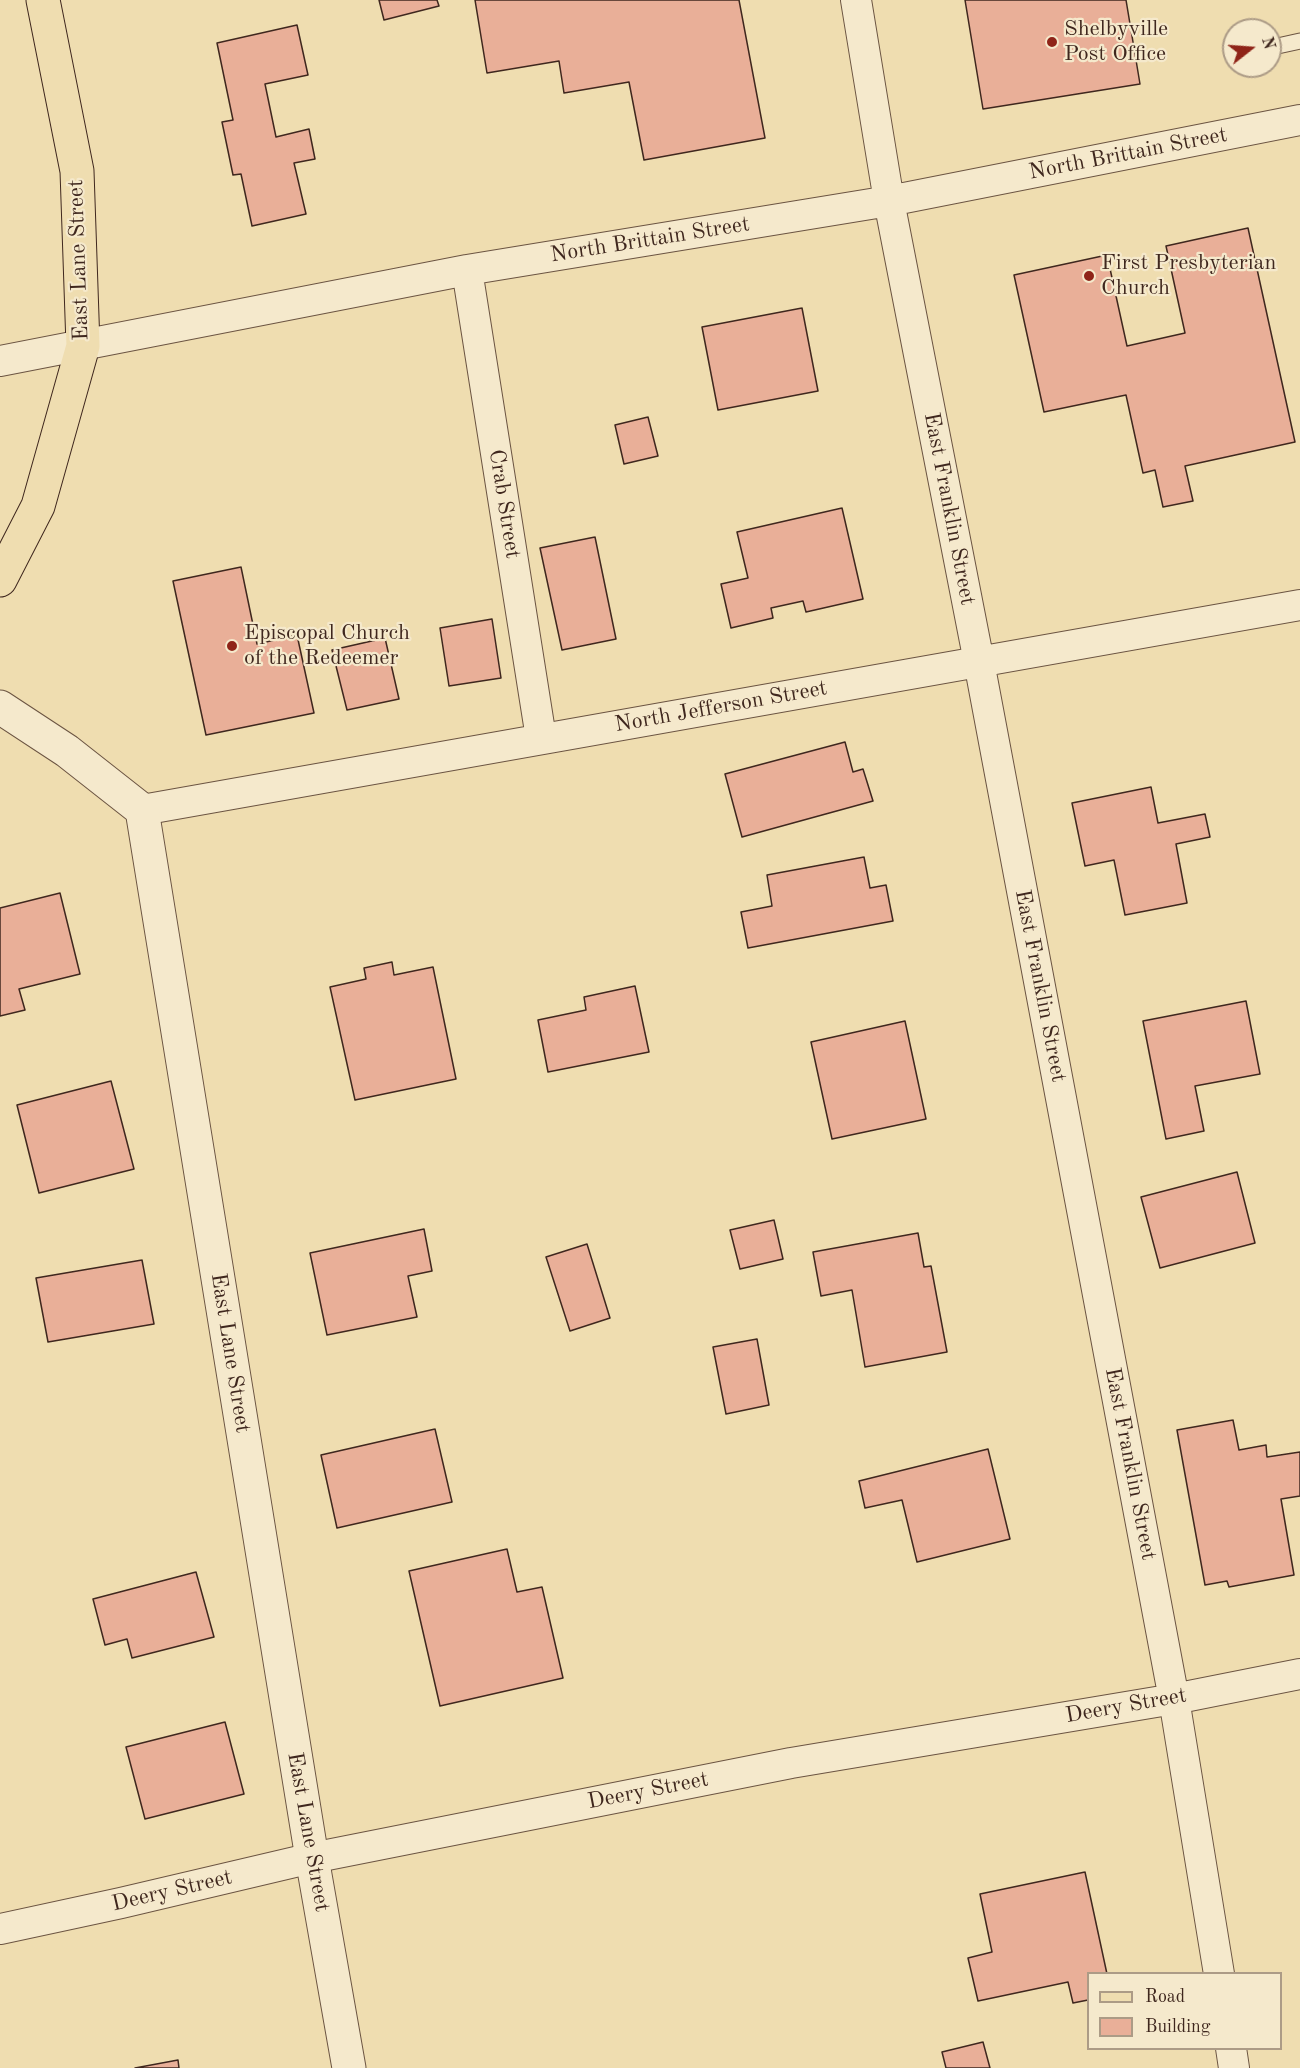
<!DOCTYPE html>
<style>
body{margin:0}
#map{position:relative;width:1300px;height:2068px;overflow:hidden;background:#efddb0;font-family:"Old Standard TT",serif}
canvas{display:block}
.legend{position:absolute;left:1087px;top:1972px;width:195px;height:78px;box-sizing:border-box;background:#f5e9cc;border:2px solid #ac9b86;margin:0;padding:8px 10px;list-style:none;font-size:18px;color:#3f271e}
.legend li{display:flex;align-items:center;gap:12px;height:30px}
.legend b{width:30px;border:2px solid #ac9b86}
.north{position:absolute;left:1222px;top:18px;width:60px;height:60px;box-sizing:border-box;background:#f5e9cc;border:2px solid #ac9b86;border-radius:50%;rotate:73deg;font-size:16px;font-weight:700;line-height:24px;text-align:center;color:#3f271e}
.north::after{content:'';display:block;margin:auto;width:21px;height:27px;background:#8f2418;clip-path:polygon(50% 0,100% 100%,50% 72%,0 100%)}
</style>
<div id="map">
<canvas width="1300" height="2068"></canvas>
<ul class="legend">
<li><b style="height:8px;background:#efddb0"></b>Road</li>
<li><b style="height:16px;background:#e9af98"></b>Building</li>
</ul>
<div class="north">N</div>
</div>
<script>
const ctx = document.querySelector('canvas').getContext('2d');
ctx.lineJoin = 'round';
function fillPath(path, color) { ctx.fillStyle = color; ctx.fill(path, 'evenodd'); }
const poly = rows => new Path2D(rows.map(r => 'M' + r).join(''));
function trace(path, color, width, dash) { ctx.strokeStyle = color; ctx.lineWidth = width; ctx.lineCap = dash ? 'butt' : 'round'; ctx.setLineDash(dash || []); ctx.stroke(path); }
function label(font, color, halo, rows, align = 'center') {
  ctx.font = font + ' "Old Standard TT",serif'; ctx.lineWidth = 4.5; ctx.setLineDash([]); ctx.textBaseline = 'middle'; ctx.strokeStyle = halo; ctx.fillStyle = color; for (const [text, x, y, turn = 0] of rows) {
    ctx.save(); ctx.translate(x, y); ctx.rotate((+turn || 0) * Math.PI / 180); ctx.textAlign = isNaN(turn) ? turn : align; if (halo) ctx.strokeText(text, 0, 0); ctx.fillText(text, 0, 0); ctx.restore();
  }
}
const building = poly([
 [379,0,437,0,439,6,384,20,379,0],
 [475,0,739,0,765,138,644,160,629,82,564,93,559,61,487,73,475,0],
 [965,0,1126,0,1140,84,983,109,965,0],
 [297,25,308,75,265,84,276,137,309,129,315,159,294,163,306,214,252,226,241,174,233,175,222,122,233,120,217,43,297,25],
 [1248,228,1295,442,1185,466,1193,501,1163,507,1155,470,1143,473,1126,395,1044,412,1014,275,1107,255,1127,346,1185,333,1166,246,1248,228],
 [802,308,818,391,718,410,702,327,802,308],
 [648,417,658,456,624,464,615,425,648,417],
 [842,508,863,599,806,612,803,601,771,608,773,618,731,628,721,584,748,578,737,532,842,508],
 [595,537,616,639,562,650,540,548,595,537],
 [241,567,257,644,297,635,314,713,206,735,173,581,241,567],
 [492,619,501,678,449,686,440,628,492,619],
 [385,638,399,699,347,710,332,650,385,638],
 [845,742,853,772,863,769,873,801,742,837,725,774,845,742],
 [1151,787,1158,823,1205,814,1210,837,1176,844,1187,903,1125,915,1114,860,1085,866,1072,803,1151,787],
 [864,857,870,888,886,885,893,921,748,948,741,912,772,906,767,875,864,857],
 [60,893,80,974,19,989,25,1010,0,1016,0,908,60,893],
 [392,962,394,975,433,967,456,1079,355,1100,330,987,366,979,364,968,392,962],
 [635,986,649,1052,548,1072,538,1020,586,1010,584,997,635,986],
 [1246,1001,1260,1074,1195,1086,1204,1131,1166,1139,1143,1021,1246,1001],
 [905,1021,926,1119,832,1139,811,1042,905,1021],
 [111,1081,134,1169,39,1193,17,1105,111,1081],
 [1237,1172,1255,1243,1160,1268,1141,1197,1237,1172],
 [774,1220,783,1259,740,1269,730,1230,774,1220],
 [424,1229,432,1271,408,1276,417,1317,327,1335,310,1253,424,1229],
 [918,1233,924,1267,931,1266,947,1352,865,1367,852,1290,821,1296,813,1252,918,1233],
 [587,1244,610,1318,570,1331,546,1257,587,1244],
 [142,1260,154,1324,48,1342,36,1278,142,1260],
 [757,1339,769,1405,726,1414,713,1347,757,1339],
 [1233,1420,1239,1450,1266,1445,1267,1457,1300,1452,1300,1496,1281,1499,1294,1575,1229,1587,1227,1581,1205,1585,1177,1430,1233,1420],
 [435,1429,452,1502,337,1528,321,1455,435,1429],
 [988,1449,1010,1539,917,1562,902,1500,865,1508,859,1481,988,1449],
 [507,1549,517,1592,542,1587,563,1678,440,1706,409,1571,507,1549],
 [196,1572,214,1637,132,1658,127,1639,105,1645,93,1599,196,1572],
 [225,1722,244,1794,145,1819,126,1747,225,1722],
 [1085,1872,1107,1974,1088,1974,1088,2000,1073,2003,1068,1982,978,2001,968,1958,992,1952,980,1894,1085,1872],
 [983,2042,990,2068,946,2068,942,2052,983,2042],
 [178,2060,179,2068,135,2068,178,2060]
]);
fillPath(building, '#e9af98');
trace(building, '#3f271e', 1.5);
const service = poly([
 [1273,47,1300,41]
]);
const minor = poly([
 [856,0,889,201,979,662,1174,1699,1219,1974],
 [467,270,541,738],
 [0,361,467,270,889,201,1300,120],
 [142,810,1300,605],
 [0,1929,121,1903,312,1858,791,1763,1174,1699,1300,1674],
 [1231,2048,1234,2068]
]);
const tertiary = poly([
 [0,707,67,751,142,810,312,1858,349,2068]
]);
const primary = poly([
 [0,580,38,506,83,346,77,171,43,0]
]);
trace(service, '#6b5442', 17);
trace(minor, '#6b5442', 32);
trace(tertiary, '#6b5442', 35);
trace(primary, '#3f271e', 35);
trace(service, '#f5e9cc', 15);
trace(minor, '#f5e9cc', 30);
trace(tertiary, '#f5e9cc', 33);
trace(primary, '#efddb0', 33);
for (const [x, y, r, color] of [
 [1052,42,6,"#8f2418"],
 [1089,276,6,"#8f2418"],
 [232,646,6,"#8f2418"]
]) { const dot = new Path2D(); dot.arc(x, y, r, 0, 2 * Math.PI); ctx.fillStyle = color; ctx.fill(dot); trace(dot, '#f5e9cc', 2); }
label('22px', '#3f271e', '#f5e9cc', [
 ["Shelbyville",1064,29],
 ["Post Office",1064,54],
 ["First Presbyterian",1101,263],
 ["Church",1101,288],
 ["Episcopal Church",244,633],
 ["of the Redeemer",244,658]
], 'left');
label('22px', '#3f271e', '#f5e9cc', [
 ["North Brittain Street",1128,154,-11],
 ["North Brittain Street",650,240,-9],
 ["East Lane Street",79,260,-92],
 ["Crab Street",504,504,81],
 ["East Franklin Street",949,509,79],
 ["North Jefferson Street",721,707,-10],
 ["East Franklin Street",1040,986,79],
 ["East Lane Street",230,1353,81],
 ["East Franklin Street",1130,1464,79],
 ["Deery Street",1126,1706,-10],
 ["Deery Street",648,1791,-11],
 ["East Lane Street",308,1832,80],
 ["Deery Street",172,1891,-13]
]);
</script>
